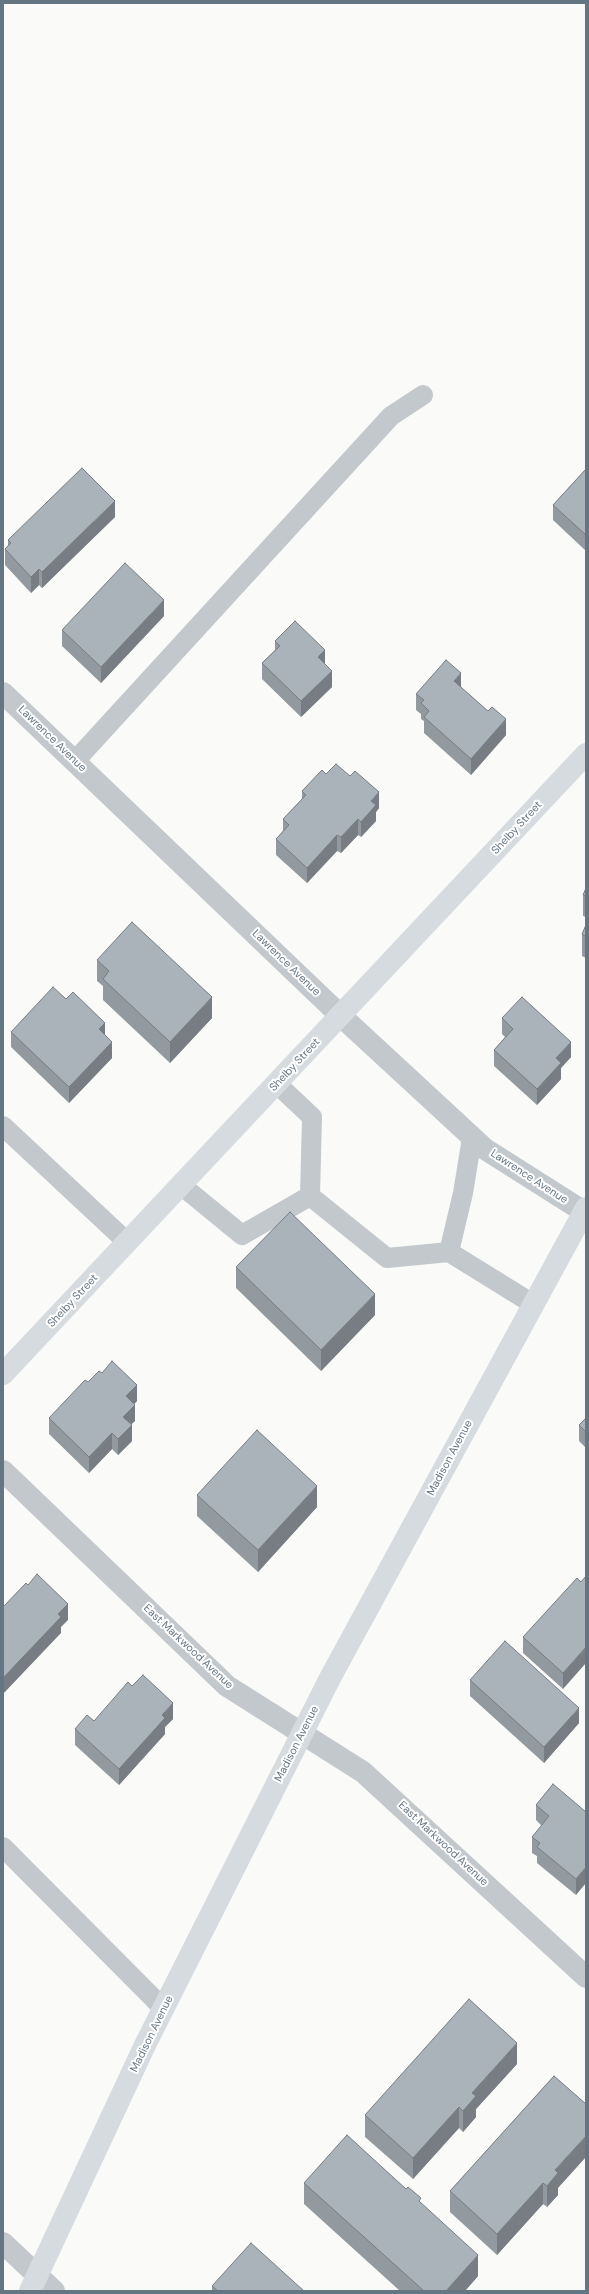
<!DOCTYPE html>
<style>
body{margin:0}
#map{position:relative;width:589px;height:2294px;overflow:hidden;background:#fafaf8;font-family:"DM Sans",sans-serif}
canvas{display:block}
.frame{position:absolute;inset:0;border:4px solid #657683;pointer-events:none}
</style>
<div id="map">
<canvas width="589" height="2294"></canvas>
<div class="frame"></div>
</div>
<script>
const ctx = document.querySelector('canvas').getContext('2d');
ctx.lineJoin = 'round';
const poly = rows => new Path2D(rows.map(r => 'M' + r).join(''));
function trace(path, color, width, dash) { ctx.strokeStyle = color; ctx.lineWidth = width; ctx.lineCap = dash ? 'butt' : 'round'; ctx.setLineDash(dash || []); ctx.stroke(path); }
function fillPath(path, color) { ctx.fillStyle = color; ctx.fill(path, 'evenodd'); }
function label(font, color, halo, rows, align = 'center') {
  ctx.font = font + ' "DM Sans",sans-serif'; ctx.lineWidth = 4; ctx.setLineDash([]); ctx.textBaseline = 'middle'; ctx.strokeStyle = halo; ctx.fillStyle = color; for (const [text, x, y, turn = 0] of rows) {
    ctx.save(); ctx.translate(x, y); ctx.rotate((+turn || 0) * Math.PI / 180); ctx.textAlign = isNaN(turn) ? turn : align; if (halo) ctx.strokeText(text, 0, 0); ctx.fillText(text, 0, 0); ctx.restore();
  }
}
trace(poly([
 [75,761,391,416,423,395],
 [277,1084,312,1117,310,1196,387,1258,449,1252,533,1304],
 [3,1126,127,1242],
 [181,1185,242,1235,310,1196],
 [449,1252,463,1193,472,1138],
 [3,1847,164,2009]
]), '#c3c8cc', 20);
trace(poly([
 [3,693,341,1016,485,1149,586,1213],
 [3,1471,227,1686,363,1772,586,1977],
 [3,2243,54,2291]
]), '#c3c8cc', 22);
trace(poly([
 [3,1374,586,754],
 [30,2291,145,2045,330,1678,586,1208]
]), '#d6dbdf', 22);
fillPath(poly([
 [586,469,586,551,553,520,553,505],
 [115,517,42,588,39,585,31,593,5,565,5,549,8,545,8,540],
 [164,616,101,683,62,646,62,630],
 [275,641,325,664,332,687,301,717,262,679,262,663,275,650],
 [461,687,506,735,471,775,424,733,424,721,421,719,421,714,416,710,416,694],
 [326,774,379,808,376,812,376,821,361,837,358,835,341,853,337,851,307,883,276,855,276,839,283,831,283,819,302,799,302,791],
 [586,888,586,917,583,916,583,895],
 [586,925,586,958,582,956,582,934],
 [97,960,212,1018,170,1063,103,1000,103,986,97,981],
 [66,999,105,1035,112,1058,69,1103,11,1047,11,1032],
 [502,1018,571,1057,561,1068,561,1079,537,1105,494,1066,494,1050,505,1037,502,1034],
 [236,1267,375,1315,321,1371,236,1288],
 [88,1382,137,1401,134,1404,135,1421,131,1424,132,1441,118,1455,112,1449,89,1473,49,1434,49,1418],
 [586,1418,586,1448,579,1441,579,1425],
 [197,1495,317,1507,258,1572,197,1516],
 [581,1582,563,1689,523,1653,523,1637],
 [470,1680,579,1723,544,1763,470,1696],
 [132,1686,173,1719,165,1727,165,1734,119,1785,75,1745,75,1729,94,1721],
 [536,1805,586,1812,576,1895,537,1863,537,1856,532,1853,532,1837,542,1826,536,1820],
 [517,2064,476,2109,476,2117,463,2132,459,2128,413,2179,365,2137,365,2115],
 [554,2076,558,2195,547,2207,543,2204,497,2255,450,2212,450,2191],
 [304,2183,421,2203,478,2276,465,2291,400,2291,304,2204],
 [212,2286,304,2291,212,2291]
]), '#929a9f');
fillPath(poly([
 [115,501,115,517,42,588,42,572],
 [39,569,39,585,31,593,31,577],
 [164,600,164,616,101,683,101,667],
 [325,650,325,666,318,657],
 [332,671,332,687,301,717,301,701],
 [461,673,461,689,454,681],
 [506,719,506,735,471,775,471,759],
 [379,792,379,808,376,812,376,821,361,837,361,822,371,801],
 [358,819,358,835,341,853,341,837],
 [337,835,337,851,307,883,307,868],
 [212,997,212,1018,170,1063,170,1042],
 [105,1023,105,1038,99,1029],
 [112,1042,112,1058,69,1103,69,1087],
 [571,1042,571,1057,561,1068,561,1079,537,1105,537,1089,556,1058],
 [375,1294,375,1315,321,1371,321,1350],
 [137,1385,137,1401,126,1412,126,1396],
 [135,1405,135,1421,123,1432,123,1417],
 [132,1425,132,1441,118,1455,118,1439],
 [112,1433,112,1449,89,1473,89,1457],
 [317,1486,317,1507,258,1572,258,1550],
 [68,1604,68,1620,61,1627,61,1633,3,1694,3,1678,58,1614],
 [586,1647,586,1663,563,1689,563,1673],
 [173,1703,173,1719,165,1727,165,1734,119,1785,119,1769,162,1715],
 [579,1708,579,1723,544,1763,544,1747],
 [586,1867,586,1883,576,1895,576,1879],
 [517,2043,517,2064,476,2109,476,2117,463,2132,463,2111,472,2093],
 [459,2107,459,2128,413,2179,413,2158],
 [586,2136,586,2157,558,2188,558,2195,547,2207,547,2186,555,2170],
 [543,2183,543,2204,497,2255,497,2234],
 [478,2255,478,2276,465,2291,446,2291]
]), '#777d82');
const building = poly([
 [82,468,115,501,42,572,39,569,31,577,5,549,11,543,8,540,82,468],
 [586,469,586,535,553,505,586,469],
 [125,563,164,600,101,667,62,630,125,563],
 [295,621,325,650,318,657,332,671,301,701,262,663,280,646,275,641,295,621],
 [446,660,461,673,454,681,488,711,492,707,506,719,471,759,424,717,429,711,421,703,424,700,416,694,446,660],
 [336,764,350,776,355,771,379,792,371,801,376,805,361,822,358,819,341,837,337,835,307,868,276,839,289,825,283,819,306,795,302,791,322,770,326,774,336,764],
 [586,888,586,896,583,895,586,888],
 [132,922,212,997,170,1042,103,979,109,971,97,960,132,922],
 [586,925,586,937,582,934,586,925],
 [53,987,66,999,73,992,105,1023,99,1029,112,1042,69,1087,11,1032,53,987],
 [522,997,571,1042,556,1058,561,1063,537,1089,494,1050,513,1029,502,1018,522,997],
 [290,1212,375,1294,321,1350,236,1267,290,1212],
 [112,1361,137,1385,126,1396,135,1405,123,1417,132,1425,118,1439,112,1433,89,1457,49,1418,85,1380,88,1382,99,1371,102,1373,112,1361],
 [586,1418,586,1432,579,1425,586,1418],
 [257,1430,317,1486,258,1550,197,1495,257,1430],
 [37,1574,68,1604,58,1614,61,1617,3,1678,3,1607,26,1583,28,1585,37,1574],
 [586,1576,586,1647,563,1673,523,1637,577,1578,581,1582,586,1576],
 [505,1641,579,1708,544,1747,470,1680,505,1641],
 [143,1675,173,1703,162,1715,165,1718,119,1769,75,1729,87,1715,94,1721,128,1682,132,1686,143,1675],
 [553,1784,586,1812,586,1867,576,1879,537,1847,540,1843,532,1837,549,1816,536,1805,553,1784],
 [469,1999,517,2043,472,2093,476,2096,463,2111,459,2107,413,2158,365,2115,469,1999],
 [554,2076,586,2104,586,2136,555,2170,558,2173,547,2186,543,2183,497,2234,450,2191,554,2076],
 [347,2135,406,2189,408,2187,421,2198,419,2201,478,2255,446,2291,424,2291,304,2183,347,2135],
 [251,2243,304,2291,218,2291,212,2286,251,2243]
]);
fillPath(building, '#aab3b9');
trace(building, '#777d82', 1);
label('11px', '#657683', '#fff', [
 ["Lawrence Avenue",52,739,44],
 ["Shelby Street",517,828,-47],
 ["Lawrence Avenue",286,963,44],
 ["Shelby Street",295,1065,-47],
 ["Lawrence Avenue",529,1177,33],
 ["Shelby Street",73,1301,-47],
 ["Madison Avenue",450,1458,-62],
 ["East Markwood Avenue",188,1647,43],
 ["Madison Avenue",297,1744,-63],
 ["East Markwood Avenue",443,1844,43],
 ["Madison Avenue",152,2034,-64]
]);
</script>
